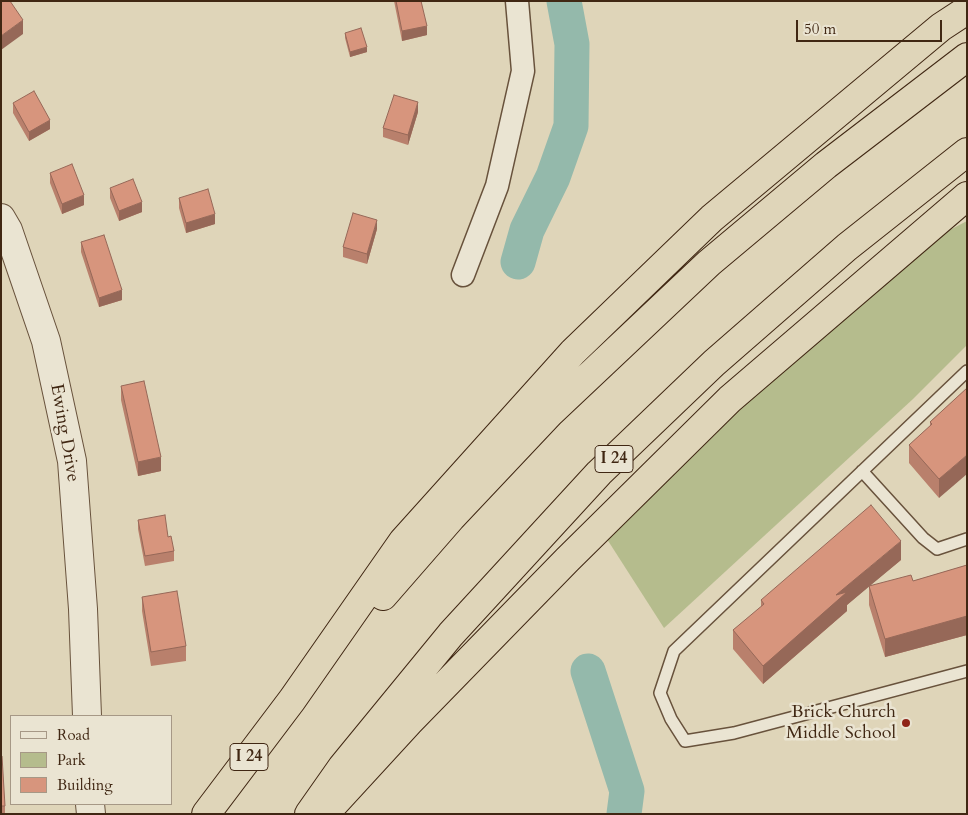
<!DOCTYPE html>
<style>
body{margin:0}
#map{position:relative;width:968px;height:815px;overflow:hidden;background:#dfd5b9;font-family:Cardo,serif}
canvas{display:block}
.frame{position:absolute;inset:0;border:2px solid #402713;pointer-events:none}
.legend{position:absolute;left:10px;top:715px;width:162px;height:90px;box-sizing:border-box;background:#eae4d2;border:1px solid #a69886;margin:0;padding:6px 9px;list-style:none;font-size:15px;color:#402713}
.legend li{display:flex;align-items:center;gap:10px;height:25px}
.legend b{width:25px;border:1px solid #a69886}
.scale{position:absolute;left:796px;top:20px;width:146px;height:22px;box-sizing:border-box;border:2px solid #402713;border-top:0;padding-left:6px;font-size:15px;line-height:18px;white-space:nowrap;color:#402713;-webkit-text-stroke:4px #eae4d2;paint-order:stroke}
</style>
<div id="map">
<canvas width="968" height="815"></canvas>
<div class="frame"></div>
<ul class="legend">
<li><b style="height:6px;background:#eae4d2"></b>Road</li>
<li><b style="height:14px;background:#b5bc8d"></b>Park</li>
<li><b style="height:14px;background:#d7957d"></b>Building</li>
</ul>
<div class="scale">50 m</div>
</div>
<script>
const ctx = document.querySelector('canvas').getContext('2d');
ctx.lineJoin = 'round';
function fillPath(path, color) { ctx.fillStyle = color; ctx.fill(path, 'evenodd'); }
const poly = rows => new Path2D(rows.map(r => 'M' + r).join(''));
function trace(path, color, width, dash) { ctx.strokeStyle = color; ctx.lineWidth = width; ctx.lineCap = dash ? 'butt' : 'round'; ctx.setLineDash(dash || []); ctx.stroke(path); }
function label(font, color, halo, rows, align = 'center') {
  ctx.font = font + ' Cardo,serif'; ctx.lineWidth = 5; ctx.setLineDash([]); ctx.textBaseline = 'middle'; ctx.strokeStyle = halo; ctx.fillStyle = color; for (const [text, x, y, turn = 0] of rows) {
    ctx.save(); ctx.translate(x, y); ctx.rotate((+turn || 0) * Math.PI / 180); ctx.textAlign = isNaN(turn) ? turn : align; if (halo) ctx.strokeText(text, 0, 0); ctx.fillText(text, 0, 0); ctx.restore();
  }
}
fillPath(poly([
 [967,221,967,345,913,399,664,628,605,536,692,449,944,233]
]), '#b5bc8d');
trace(poly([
 [518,262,527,230,553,177,571,126,572,44,564,1],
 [588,671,627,791,624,814]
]), '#94b9ab', 35);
const service = poly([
 [967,371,674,651,660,693,671,719,685,741,734,733,967,671],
 [862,471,923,538,937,549,967,539]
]);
const minor = poly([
 [463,275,497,186,523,71,517,1]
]);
const tertiary = poly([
 [1,218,8,230,46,341,72,461,83,609,87,716],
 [90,804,91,814]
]);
const motorway = poly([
 [383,596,451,518,551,412,709,263,826,165,967,57],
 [331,807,409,722,567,560,730,399,967,196],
 [206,814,292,700,403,541,573,352,712,218,941,27,967,10],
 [309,814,342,767,451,634,599,473,714,363,847,247,967,152]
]);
trace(service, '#68523c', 14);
trace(minor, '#68523c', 25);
trace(tertiary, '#68523c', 30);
trace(motorway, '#402713', 30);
trace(service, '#eae4d2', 11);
trace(minor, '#eae4d2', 22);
trace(tertiary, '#eae4d2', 28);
trace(motorway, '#dfd5b9', 28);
fillPath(poly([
 [394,1,421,1,427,35,402,41],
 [345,33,367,52,350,57,345,38],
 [13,103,50,129,29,141,13,113],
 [418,112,408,145,383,137,383,128],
 [50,173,84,205,62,214,50,183],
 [110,188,142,212,119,221,110,198],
 [179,198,215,224,186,233,179,208],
 [377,229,367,264,343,257,343,247],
 [81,242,122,300,99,307,81,252],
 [121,386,161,471,138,476,121,400],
 [967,388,939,498,909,463,909,445,930,426,930,422],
 [138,520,168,537,174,551,174,561,145,566,138,529],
 [901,560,869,586,913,581,967,565,967,635,885,657,869,605,869,586,847,605,847,611,763,684,733,649,733,630,761,607,761,600],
 [142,597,186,646,186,661,151,666,142,611],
 [1,756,5,806,5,814,1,814]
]), '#b9806c');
fillPath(poly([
 [23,20,23,34,1,50,1,36],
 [427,26,427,35,402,41,402,31],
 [367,47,367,52,350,57,350,52],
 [418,102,418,112,408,145,408,135],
 [50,120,50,129,29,141,29,132],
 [84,195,84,205,62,214,62,204],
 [142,202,142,212,119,221,119,211],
 [215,214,215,224,186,233,186,223],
 [377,220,377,229,367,264,367,254],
 [122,290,122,300,99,307,99,298],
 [967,455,967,474,939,498,939,479],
 [161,457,161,471,138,476,138,462],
 [901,541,901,560,847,605,847,611,763,684,763,666,836,595],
 [967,616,967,635,885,657,885,639]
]), '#966858');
const building = poly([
 [1,1,10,1,23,20,1,36,1,1],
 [396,1,421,1,427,26,402,31,396,1],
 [361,28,367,47,350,52,345,33,361,28],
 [34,91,50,120,29,132,13,103,34,91],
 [394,95,418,102,408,135,383,128,394,95],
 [72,164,84,195,62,204,50,173,72,164],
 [133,179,142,202,119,211,110,188,133,179],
 [208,189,215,214,186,223,179,198,208,189],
 [353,213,377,220,367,254,343,247,353,213],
 [104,235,122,290,99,298,81,242,104,235],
 [144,381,161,457,138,462,121,386,144,381],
 [967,388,967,455,939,479,909,445,932,424,930,422,967,388],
 [871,505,901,541,836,595,847,592,763,666,733,630,764,604,761,600,871,505],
 [165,515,168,537,171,536,174,551,145,556,138,520,165,515],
 [967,565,967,616,885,639,869,586,911,575,913,581,967,565],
 [177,591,186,646,151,652,142,597,177,591],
 [1,756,2,756,5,806,1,806,1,756]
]);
fillPath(building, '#d7957d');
trace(building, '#966858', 1);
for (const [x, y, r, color] of [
 [906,723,5,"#8f2418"]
]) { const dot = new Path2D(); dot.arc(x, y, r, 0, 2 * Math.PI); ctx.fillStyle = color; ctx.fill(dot); trace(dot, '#eae4d2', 2); }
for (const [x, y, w] of [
 [614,459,38],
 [249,757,38]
]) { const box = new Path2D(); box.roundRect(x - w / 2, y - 13.5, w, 27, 4); ctx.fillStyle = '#eae4d2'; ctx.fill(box); trace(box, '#402713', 1); }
label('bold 16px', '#402713', null, [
 ["I 24",614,459],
 ["I 24",249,757]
]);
label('18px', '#402713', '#eae4d2', [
 ["Ewing Drive",64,433,80]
]);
label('18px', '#402713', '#eae4d2', [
 ["Brick Church",896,713],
 ["Middle School",896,734]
], 'right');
</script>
